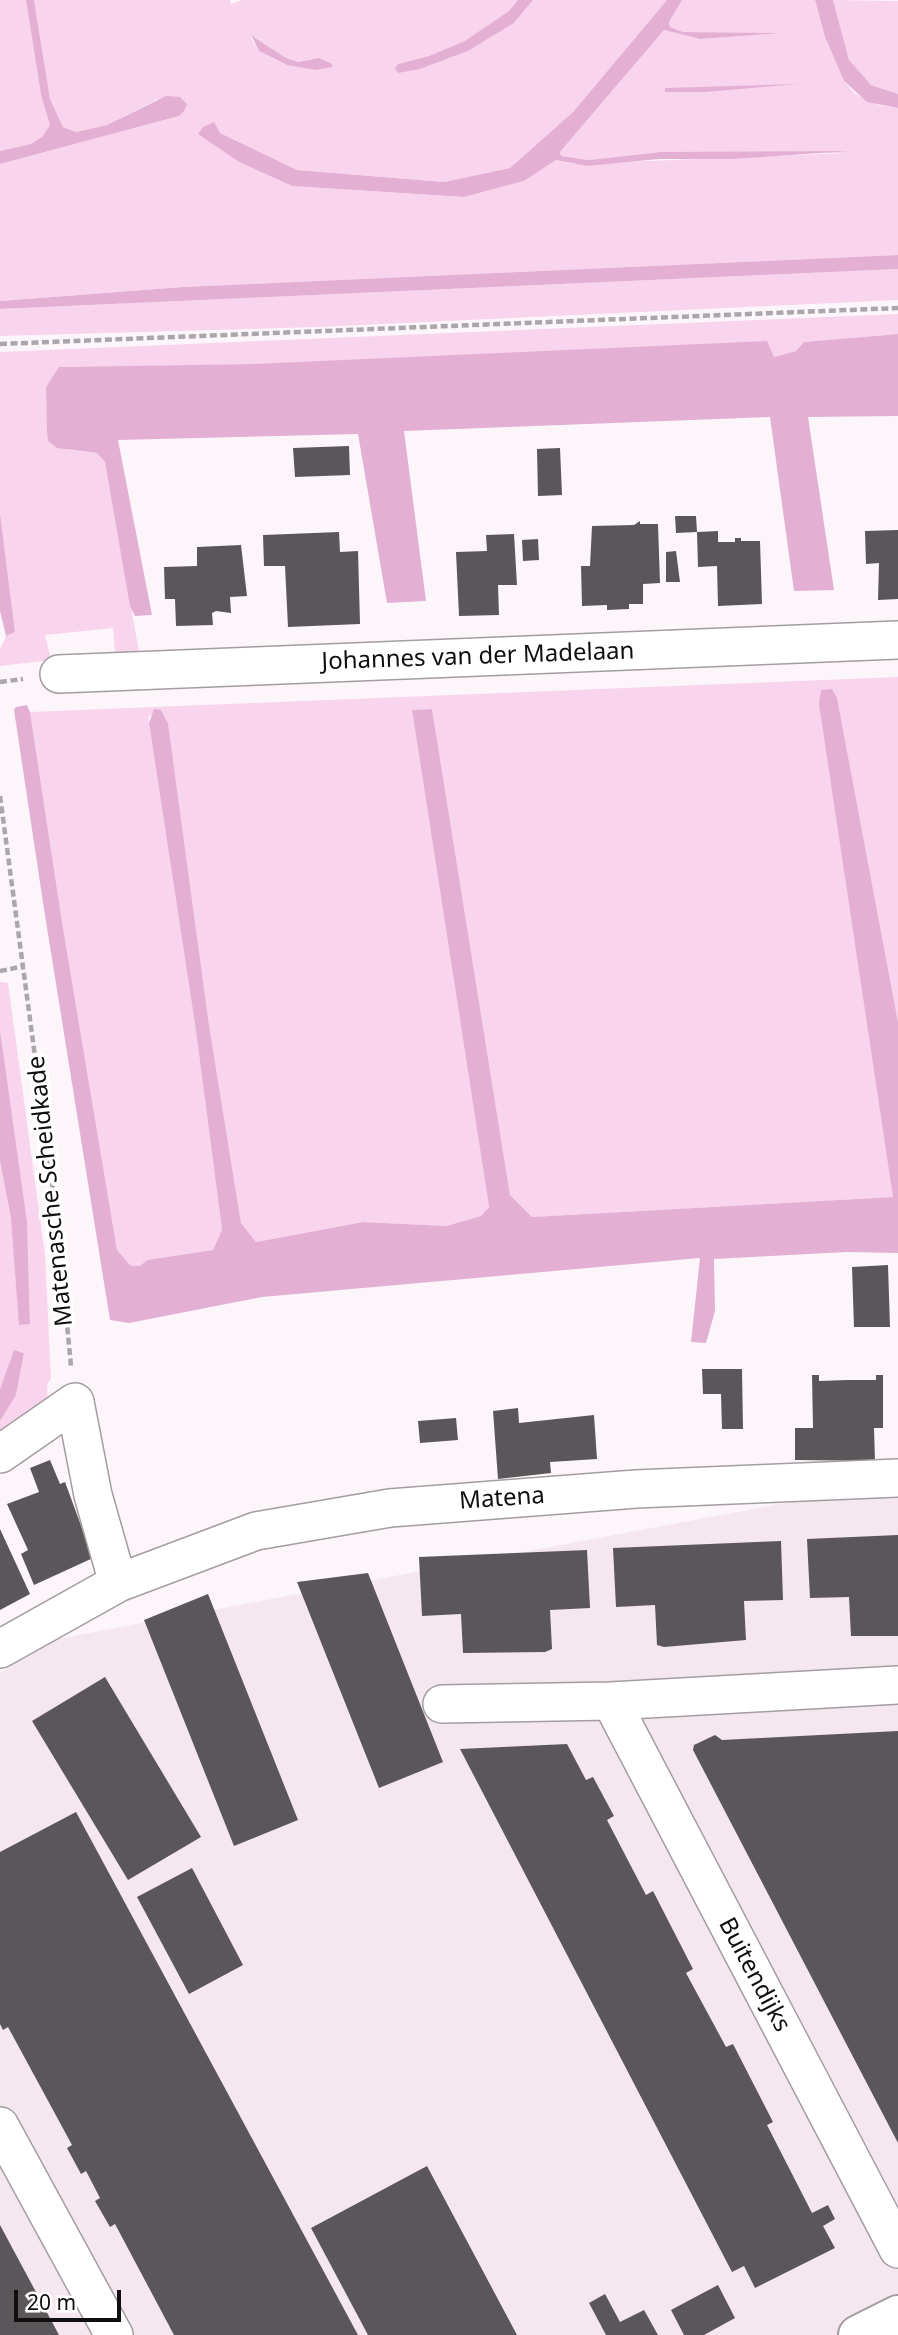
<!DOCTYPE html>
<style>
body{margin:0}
#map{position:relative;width:898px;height:2335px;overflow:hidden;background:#fcf6fa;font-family:"Noto Sans",sans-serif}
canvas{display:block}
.scale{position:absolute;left:14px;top:2290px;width:107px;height:32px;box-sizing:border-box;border:4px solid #100e0f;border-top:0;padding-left:9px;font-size:21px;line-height:24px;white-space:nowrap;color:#100e0f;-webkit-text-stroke:5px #fff;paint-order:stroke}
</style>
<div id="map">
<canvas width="898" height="2335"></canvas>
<div class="scale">20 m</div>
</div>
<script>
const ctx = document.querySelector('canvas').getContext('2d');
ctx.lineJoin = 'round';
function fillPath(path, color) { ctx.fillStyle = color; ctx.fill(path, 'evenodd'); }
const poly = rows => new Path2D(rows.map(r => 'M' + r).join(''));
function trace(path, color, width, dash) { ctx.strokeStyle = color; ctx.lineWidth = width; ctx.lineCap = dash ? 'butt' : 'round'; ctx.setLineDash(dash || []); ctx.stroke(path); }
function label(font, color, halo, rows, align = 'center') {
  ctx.font = font + ' "Noto Sans",sans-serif'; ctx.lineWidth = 7; ctx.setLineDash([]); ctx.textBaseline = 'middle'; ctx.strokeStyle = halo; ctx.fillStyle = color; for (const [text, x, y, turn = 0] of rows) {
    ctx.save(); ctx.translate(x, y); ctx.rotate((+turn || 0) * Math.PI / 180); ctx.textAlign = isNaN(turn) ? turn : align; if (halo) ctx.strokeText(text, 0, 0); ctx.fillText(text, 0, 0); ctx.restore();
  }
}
fillPath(poly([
 [898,1482,898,2335,0,2335,0,1673,57,1639]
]), '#f4e7ef');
fillPath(poly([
 [0,0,26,0,41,95,50,125,42,137,31,144,0,151],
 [34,0,230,0,231,4,242,0,518,0,509,11,466,41,429,56,398,64,420,69,468,51,514,23,533,0,667,0,573,112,510,168,444,182,297,170,220,133,203,127,199,134,239,162,292,186,464,197,524,181,556,160,574,164,846,153,660,152,589,160,561,156,560,152,664,30,700,39,783,33,683,32,670,27,669,22,682,0,815,0,825,37,844,81,854,93,878,105,898,108,898,255,183,287,0,301,0,164,179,116,158,99,107,125,76,132,63,127,50,99],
 [250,37,255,37,286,58,298,62,312,59,316,70,287,65,272,58,259,51],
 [833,0,898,1,898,94,871,85,855,69,849,60],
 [898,269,898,300,319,327,0,336,0,309],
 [898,314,898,334,804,342,796,351,774,357,60,367,46,387,48,441,69,450,97,453,105,462,139,652,115,654,113,628,45,635,51,660,0,666,0,649,6,636,15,632,0,513,0,352],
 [898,677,898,1022,837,699,893,1197,532,1217,510,1195,432,709,412,710,489,1207,481,1216,446,1226,363,1222,256,1242,241,1223,209,1025,168,723,161,710,148,717,149,723,196,1031,222,1231,213,1250,147,1260,140,1266,131,1266,117,1250,62,922,30,712],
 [0,982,8,983,45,1255,51,1378,47,1385,48,1403,0,1444,0,1421,16,1395,24,1353,14,1350,0,1389,0,1161,30,1323,27,1221,0,1030]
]), '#f9d4ed');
fillPath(poly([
 [26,0,34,0,50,99,63,127,76,132,107,125,166,96,180,97,187,104,184,111,179,116,0,164,0,151,31,144,42,137,50,125,41,95],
 [518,0,533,0,514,23,468,51,420,69,398,73,395,69,398,64,429,56,465,41,509,11],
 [667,0,682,0,669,22,670,27,683,32,783,33,700,39,664,30,560,152,561,156,589,160,660,152,849,151,733,159,659,159,587,166,556,160,524,181,464,197,292,186,239,162,198,134,203,127,214,122,220,133,297,170,444,182,510,168,573,112],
 [815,0,833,0,849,60,871,85,898,94,898,108,867,102,844,81,825,37],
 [251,35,286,58,298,62,319,58,332,64,332,67,315,70,287,65,259,51],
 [799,84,705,92,665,92,665,88],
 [898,255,898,269,0,309,0,301,183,287],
 [898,334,898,416,808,417,834,590,794,591,770,417,404,431,426,601,387,603,358,434,118,440,152,615,135,616,130,606,105,462,97,453,57,448,48,441,47,431,46,387,59,367,254,364,767,341,774,357,796,351,804,342],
 [0,513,15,632,6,636,0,611],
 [832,689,837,698,898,1022,898,1253,847,1252,714,1259,715,1311,706,1343,691,1342,700,1258,262,1297,129,1323,110,1320,44,909,14,710,16,707,27,705,30,712,62,922,117,1250,131,1266,140,1266,147,1260,213,1250,222,1230,196,1031,149,723,154,709,161,710,168,723,209,1025,241,1223,256,1242,363,1222,446,1226,481,1216,489,1207,412,710,432,709,510,1195,532,1217,893,1197,819,704,821,690],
 [0,1030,27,1221,30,1324,19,1325,11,1219,0,1161],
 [14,1350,24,1353,16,1395,0,1421,0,1389]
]), '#e3b0d3');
fillPath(poly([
 [349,446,350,475,295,477,293,448],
 [560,448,562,495,538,496,537,449],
 [675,516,696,516,697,532,718,531,718,542,735,542,735,538,741,538,741,541,760,541,762,604,718,606,717,566,698,567,697,532,676,533],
 [640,521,640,524,658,524,660,583,643,584,643,604,629,604,629,609,607,610,607,605,582,606,581,566,590,566,592,526,634,525],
 [898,530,898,599,878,600,879,563,866,564,865,531],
 [339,532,340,552,358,551,360,624,288,627,285,566,264,566,263,535],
 [514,534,517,585,498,585,499,615,459,616,456,552,487,551,486,535],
 [538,539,539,560,523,561,522,540],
 [241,545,247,596,230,597,231,613,216,611,212,613,213,625,176,626,175,599,165,599,164,567,197,566,197,547],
 [676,551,680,582,666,582,666,552],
 [888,1265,890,1327,854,1327,852,1267],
 [702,1369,742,1369,743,1429,722,1429,721,1394,703,1394],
 [812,1375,819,1375,819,1381,847,1380,876,1380,876,1375,883,1375,883,1428,874,1428,875,1461,795,1460,795,1428,813,1428],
 [518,1408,519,1423,594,1415,597,1459,550,1462,551,1473,498,1479,493,1411],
 [456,1418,458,1440,420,1443,418,1421],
 [50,1460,60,1484,65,1482,93,1558,34,1585,21,1554,28,1550,7,1504,39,1492,30,1468],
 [0,1529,30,1594,0,1610],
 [898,1535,898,1636,851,1636,849,1597,810,1598,807,1539],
 [781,1541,783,1600,744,1601,746,1640,664,1647,657,1645,655,1605,616,1607,613,1548],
 [587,1550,590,1608,550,1610,552,1649,545,1652,463,1653,461,1614,422,1616,419,1557],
 [368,1573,443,1762,379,1788,297,1582],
 [208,1594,298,1820,234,1846,144,1620],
 [105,1677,201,1837,128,1880,32,1721],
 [898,1731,898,2143,693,1750,694,1745,715,1735,722,1740],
 [567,1744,586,1780,593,1777,614,1816,607,1820,646,1895,653,1891,693,1969,686,1973,726,2047,733,2044,773,2122,767,2125,812,2213,828,2205,835,2219,823,2226,835,2248,755,2288,744,2266,732,2272,460,1749],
 [76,1812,358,2335,174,2335,115,2224,110,2227,95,2201,100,2198,86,2171,81,2174,67,2148,72,2145,8,2027,3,2030,0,2024,0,1852],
 [192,1868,243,1965,189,1994,137,1897],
 [427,2166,517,2335,368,2335,311,2228],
 [0,2225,59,2335,0,2335],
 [718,2285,735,2318,704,2335,684,2335,671,2310],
 [605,2294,620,2322,644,2310,658,2335,606,2335,589,2303]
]), '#5b5659');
const minor = poly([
 [59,674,898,640],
 [0,1454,75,1402,93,1495,118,1583],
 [0,1649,118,1583,256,1531,390,1508,636,1489,898,1478],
 [611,1701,898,2249],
 [442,1704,611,1701,898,1685],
 [0,2126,114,2335]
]);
const tertiary = poly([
 [858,2335,898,2315]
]);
trace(minor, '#a39da1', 40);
trace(tertiary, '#a39da1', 42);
trace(poly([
 [0,344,898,308],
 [0,682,23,679],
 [0,796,57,1220,71,1366],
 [0,971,25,966]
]), '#aaa6a9', 4.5, [7, 3.5]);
trace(minor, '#fff', 37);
trace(tertiary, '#fff', 38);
label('24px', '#100e0f', '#fff', [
 ["Johannes van der Madelaan",478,657,-2],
 ["Matenasche Scheidkade",51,1191,-96],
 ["Matena",502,1499,-4],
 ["Buitendijks",754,1975,62]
]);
</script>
